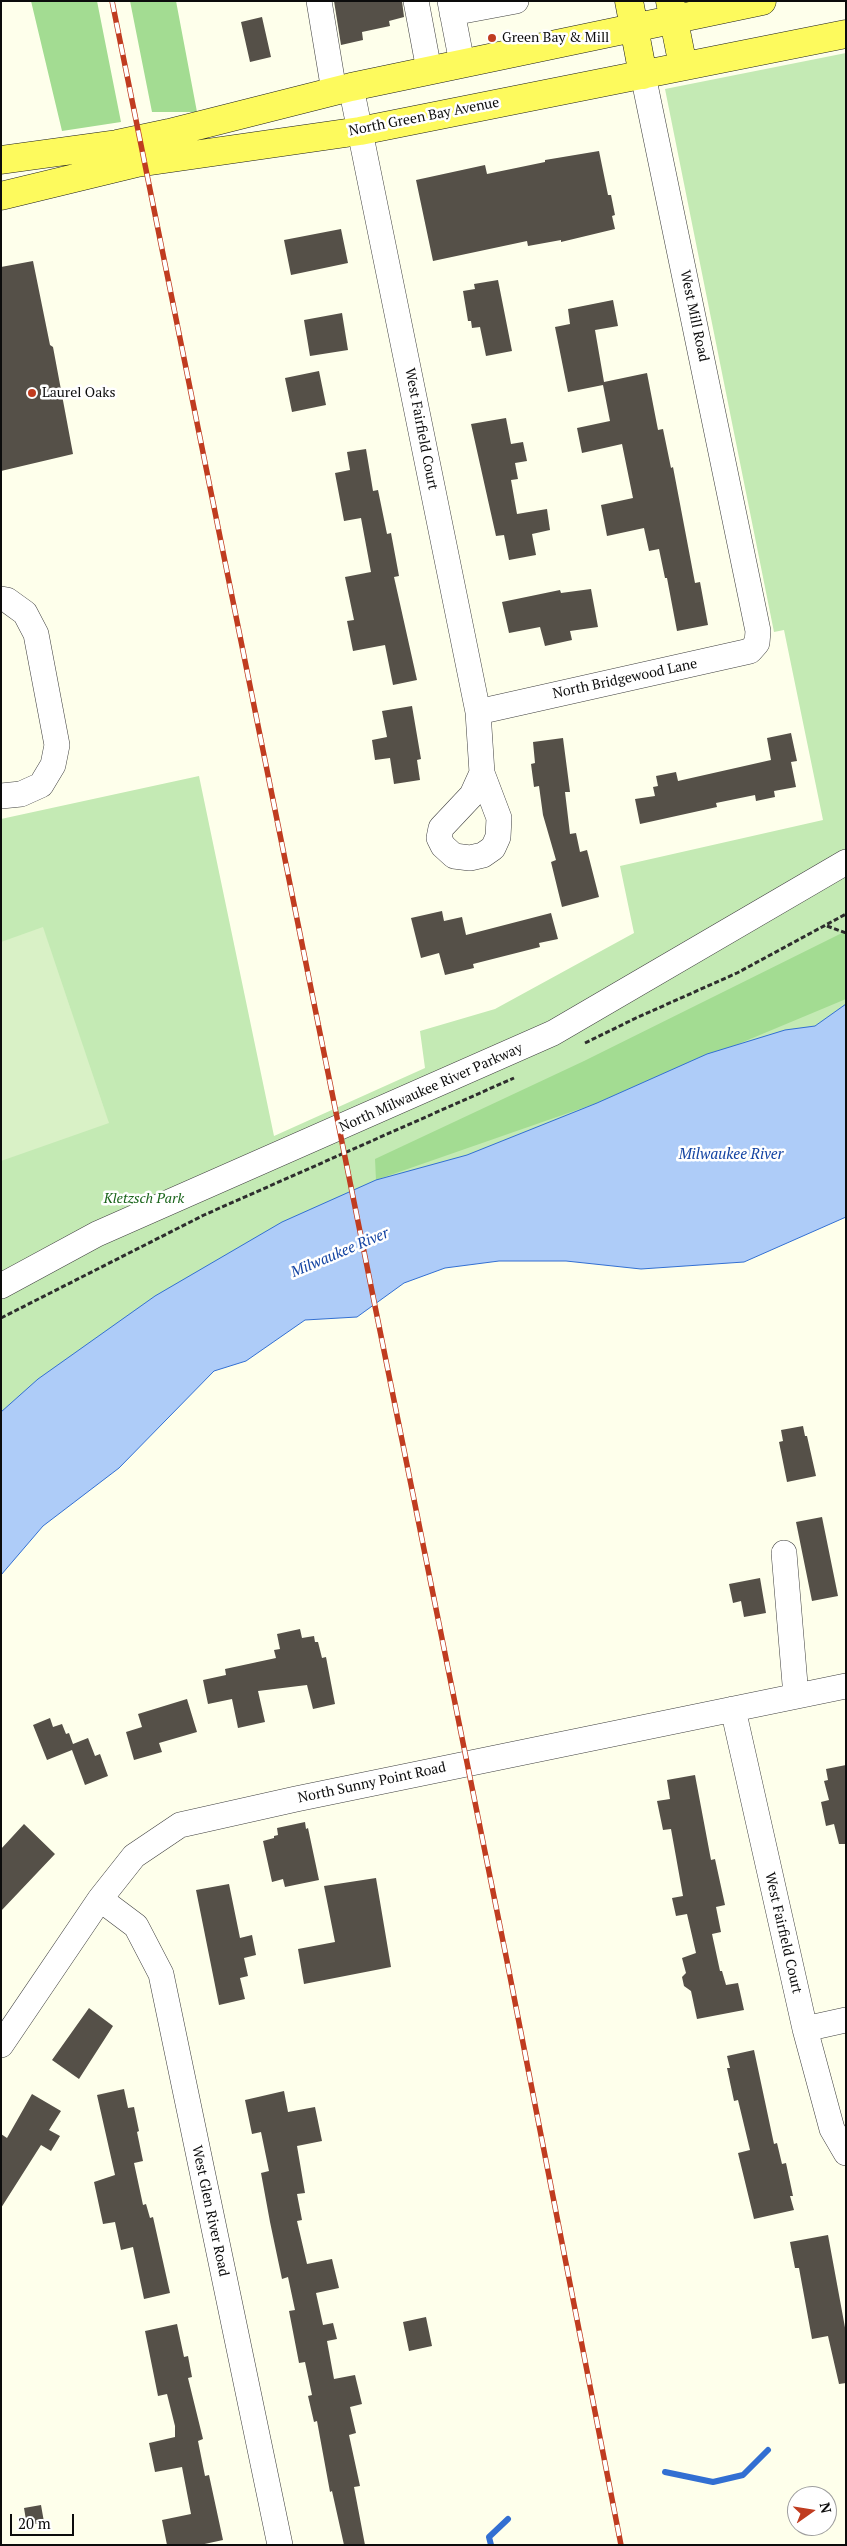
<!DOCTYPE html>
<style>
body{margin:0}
#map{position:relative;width:847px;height:2546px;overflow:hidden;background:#feffeb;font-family:"PT Serif",serif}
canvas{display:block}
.frame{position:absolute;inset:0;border:2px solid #0c0c0c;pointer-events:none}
.north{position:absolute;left:787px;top:2486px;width:50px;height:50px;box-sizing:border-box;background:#fff;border:1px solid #9e9e9e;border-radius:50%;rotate:77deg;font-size:14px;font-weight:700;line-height:20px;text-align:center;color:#0c0c0c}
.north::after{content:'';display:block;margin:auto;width:18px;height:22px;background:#c03c20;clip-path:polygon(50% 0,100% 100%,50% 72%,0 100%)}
.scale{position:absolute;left:10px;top:2514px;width:64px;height:22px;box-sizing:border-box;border:2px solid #0c0c0c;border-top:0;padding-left:6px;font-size:15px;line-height:18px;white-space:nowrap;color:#0c0c0c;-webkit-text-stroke:4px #fff;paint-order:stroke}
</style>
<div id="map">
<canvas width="847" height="2546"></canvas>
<div class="frame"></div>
<div class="north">N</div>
<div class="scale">20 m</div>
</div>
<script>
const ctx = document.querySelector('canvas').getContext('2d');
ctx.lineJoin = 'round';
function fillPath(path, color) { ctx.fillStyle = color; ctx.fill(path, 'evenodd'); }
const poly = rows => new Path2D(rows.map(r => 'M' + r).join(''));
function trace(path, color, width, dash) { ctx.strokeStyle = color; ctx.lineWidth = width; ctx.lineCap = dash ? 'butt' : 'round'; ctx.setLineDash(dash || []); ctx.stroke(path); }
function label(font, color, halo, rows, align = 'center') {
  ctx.font = font + ' "PT Serif",serif'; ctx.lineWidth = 5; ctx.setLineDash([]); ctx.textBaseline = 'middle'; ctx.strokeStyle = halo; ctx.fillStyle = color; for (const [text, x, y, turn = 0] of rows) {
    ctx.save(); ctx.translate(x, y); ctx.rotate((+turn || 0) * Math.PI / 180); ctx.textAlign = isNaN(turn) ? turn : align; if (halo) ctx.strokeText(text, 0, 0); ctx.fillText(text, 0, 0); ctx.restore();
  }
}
fillPath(poly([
 [846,53,846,1118,284,1280,1,1500,1,819,199,776,274,1136,425,1068,420,1031,495,1009,634,933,620,866,823,820,784,630,774,632,665,89]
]), '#c4eab4');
fillPath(poly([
 [31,1,97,1,121,122,62,131],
 [130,1,176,1,197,112,152,112],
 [846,931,846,999,597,1103,376,1180,375,1159,584,1061]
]), '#a3dc92');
fillPath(poly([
 [43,927,109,1123,1,1161,1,942]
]), '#d9f1c6');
const water = poly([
 [846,1004,846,1217,744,1262,641,1269,566,1261,499,1261,445,1268,404,1283,357,1317,305,1320,246,1361,214,1371,119,1468,43,1526,1,1575,1,1412,38,1379,155,1296,282,1222,376,1180,467,1155,597,1103,707,1054,785,1030,815,1026,846,1004]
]);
fillPath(water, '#aeccf8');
trace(water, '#326fd2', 1);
trace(poly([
 [665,2472,713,2482,743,2475,768,2450],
 [491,2545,489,2537,508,2519]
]), '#326fd2', 6);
fillPath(poly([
 [334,1,402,1,404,17,389,21,390,26,362,32,363,40,341,45],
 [262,17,271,57,250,62,241,22],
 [599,151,608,195,611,195,615,215,612,216,615,229,561,242,561,240,528,246,527,241,433,261,416,180,485,165,487,174,545,162,545,160],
 [341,229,348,263,291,275,284,240],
 [33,261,50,345,53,347,73,454,1,471,1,267],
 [498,280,512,351,486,356,480,327,472,328,471,321,468,321,463,291,475,289,474,284],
 [613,300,618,326,595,330,604,382,647,373,658,430,663,429,671,468,673,467,695,583,700,582,708,625,677,631,667,578,665,578,659,549,649,551,644,528,607,536,601,505,633,498,622,444,582,453,577,428,610,421,603,385,568,392,555,327,570,324,568,309],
 [342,313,348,350,310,356,304,320],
 [319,371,326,405,292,412,285,378],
 [506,418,511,444,523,442,527,461,515,463,518,479,511,480,517,514,547,509,550,530,532,534,536,555,509,560,504,535,496,536,471,424],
 [366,449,373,491,378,490,387,534,391,533,399,576,394,577,417,680,393,685,385,645,353,651,347,621,354,620,345,577,371,572,361,518,344,521,335,473,350,470,347,452],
 [591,589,598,627,570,631,572,640,545,646,540,627,509,633,502,602,560,590,561,593],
 [412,706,421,759,417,760,420,780,394,784,390,758,375,760,372,740,387,737,382,711],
 [791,733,797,761,791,762,796,787,774,791,775,797,756,801,755,795,716,803,717,807,640,824,635,799,655,796,653,787,658,786,656,776,676,772,678,781,771,760,767,738],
 [563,738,570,792,565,792,570,834,576,833,580,852,587,850,599,897,562,907,551,862,556,860,543,815,539,786,534,787,531,764,535,763,533,742],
 [442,911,444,921,462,917,466,935,551,913,558,939,539,943,540,947,473,964,474,968,445,975,439,953,421,958,411,918],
 [803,1426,805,1436,807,1436,816,1476,787,1482,779,1442,783,1441,781,1430],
 [822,1517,838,1596,812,1601,796,1522],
 [760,1578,766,1613,744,1617,741,1601,733,1603,729,1584],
 [300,1629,302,1638,314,1636,315,1642,318,1642,322,1658,326,1657,335,1704,313,1709,307,1685,258,1691,265,1722,238,1728,232,1699,208,1704,203,1680,226,1675,225,1669,276,1658,274,1650,280,1649,277,1634],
 [187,1699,197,1732,159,1743,162,1752,134,1760,126,1732,142,1727,138,1714],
 [50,1718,53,1727,62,1724,66,1734,69,1733,73,1744,88,1738,95,1756,100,1754,108,1776,85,1785,72,1750,47,1760,33,1725],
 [846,1765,846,1844,839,1844,834,1824,826,1826,821,1802,829,1800,824,1781,828,1780,826,1769],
 [695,1775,711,1860,715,1859,725,1905,716,1907,721,1932,712,1934,720,1971,722,1971,726,1985,738,1983,744,2010,697,2019,691,1991,684,1986,682,1977,686,1973,682,1958,696,1953,687,1914,676,1916,672,1898,683,1896,671,1829,663,1830,657,1801,670,1799,667,1780],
 [305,1822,306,1829,308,1828,319,1880,285,1887,283,1879,272,1882,263,1841,274,1838,274,1836,278,1835,277,1828],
 [24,1824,55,1854,1,1911,1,1849],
 [376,1878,391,1967,304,1984,298,1949,335,1942,324,1886],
 [229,1884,240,1938,252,1935,256,1955,244,1958,248,1976,240,1978,245,1999,219,2005,196,1890],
 [89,2008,113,2026,79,2079,52,2060],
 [754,2050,774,2144,777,2143,782,2164,786,2163,793,2196,790,2196,794,2210,754,2219,738,2153,750,2150,738,2100,734,2101,727,2068,730,2068,727,2056],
 [124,2089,128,2108,134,2107,139,2131,137,2132,143,2161,134,2163,143,2205,146,2204,150,2218,153,2217,170,2293,144,2299,133,2247,121,2250,115,2222,103,2224,94,2182,115,2175,97,2095],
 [284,2091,288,2112,315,2107,322,2141,297,2146,305,2193,297,2194,302,2220,297,2221,307,2264,332,2259,339,2288,316,2293,323,2325,333,2323,337,2339,327,2341,334,2379,355,2375,362,2404,350,2407,356,2433,349,2435,360,2486,354,2487,365,2545,344,2545,332,2491,330,2492,317,2421,314,2422,308,2396,312,2395,305,2362,299,2363,289,2311,295,2310,288,2277,282,2279,270,2222,261,2173,269,2171,261,2132,252,2134,245,2100],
 [32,2094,61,2111,49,2130,60,2136,51,2151,41,2145,1,2208,1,2134,7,2138],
 [828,2235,846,2333,846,2383,839,2384,828,2336,812,2339,799,2268,795,2268,790,2242],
 [426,2317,432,2346,409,2351,403,2322],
 [177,2324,184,2357,188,2356,192,2377,188,2378,203,2439,198,2441,205,2476,209,2475,223,2540,200,2545,167,2545,162,2520,191,2514,182,2467,155,2472,149,2443,175,2437,175,2426,167,2394,158,2396,145,2331],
 [41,2505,44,2522,27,2526,24,2508]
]), '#555048');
const minor = poly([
 [319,1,334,91],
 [416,1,429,70],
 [450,1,462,63],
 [452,13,516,1],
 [351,87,478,712,482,773,499,818,498,837,493,848,483,855,470,858,454,856,443,846,439,838,441,828,472,795,482,773],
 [1,599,7,600,25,613,36,634,57,745,53,765,41,785,21,794,1,796],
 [478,712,750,651,757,643,758,631,643,75],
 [1,1286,97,1234,553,1033,846,862],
 [784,1553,796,1696],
 [733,1709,805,2029,832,2129,846,2153],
 [100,1899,136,1926,161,1974,280,2545],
 [805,2029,846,2020],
 [1,2045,100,1899,134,1856,180,1825,296,1799,846,1686]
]);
const major = poly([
 [629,1,643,75],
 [670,1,683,66],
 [1,160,117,144,169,133,351,87,762,1],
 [1,196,137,163,360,131,846,34]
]);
trace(minor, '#3f3f3f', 26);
trace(major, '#1d1d1d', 29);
trace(poly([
 [827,926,846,933],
 [585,1043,636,1018,737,973,846,914],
 [1,1318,204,1215,514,1078]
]), '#2e2e2e', 3, [5, 2.5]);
trace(minor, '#fff', 25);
trace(major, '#fdfa5d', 28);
const rail = poly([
 [112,1,507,1961,621,2545]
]);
trace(rail, '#c03c20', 5.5);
trace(rail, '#fff', 4, [11]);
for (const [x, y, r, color] of [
 [492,38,5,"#c03c20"],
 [32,393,5,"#c03c20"]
]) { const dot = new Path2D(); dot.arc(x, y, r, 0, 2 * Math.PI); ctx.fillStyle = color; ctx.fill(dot); trace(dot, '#fff', 2); }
label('14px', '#0c0c0c', '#fff', [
 ["Green Bay & Mill",502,38],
 ["Laurel Oaks",42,393]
], 'left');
label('14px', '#0c0c0c', '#fff', [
 ["North Green Bay Avenue",424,117,-11],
 ["West Mill Road",694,316,78],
 ["West Fairfield Court",421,429,79],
 ["North Bridgewood Lane",625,679,-12],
 ["North Milwaukee River Parkway",431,1088,-24],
 ["North Sunny Point Road",372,1783,-12],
 ["West Fairfield Court",783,1933,77],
 ["West Glen River Road",210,2211,78]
]);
label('italic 14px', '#1b651c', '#fff', [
 ["Kletzsch Park",144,1199]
]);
label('italic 15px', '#1243a2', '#fff', [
 ["Milwaukee River",731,1155],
 ["Milwaukee River",340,1253,-23]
]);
</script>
